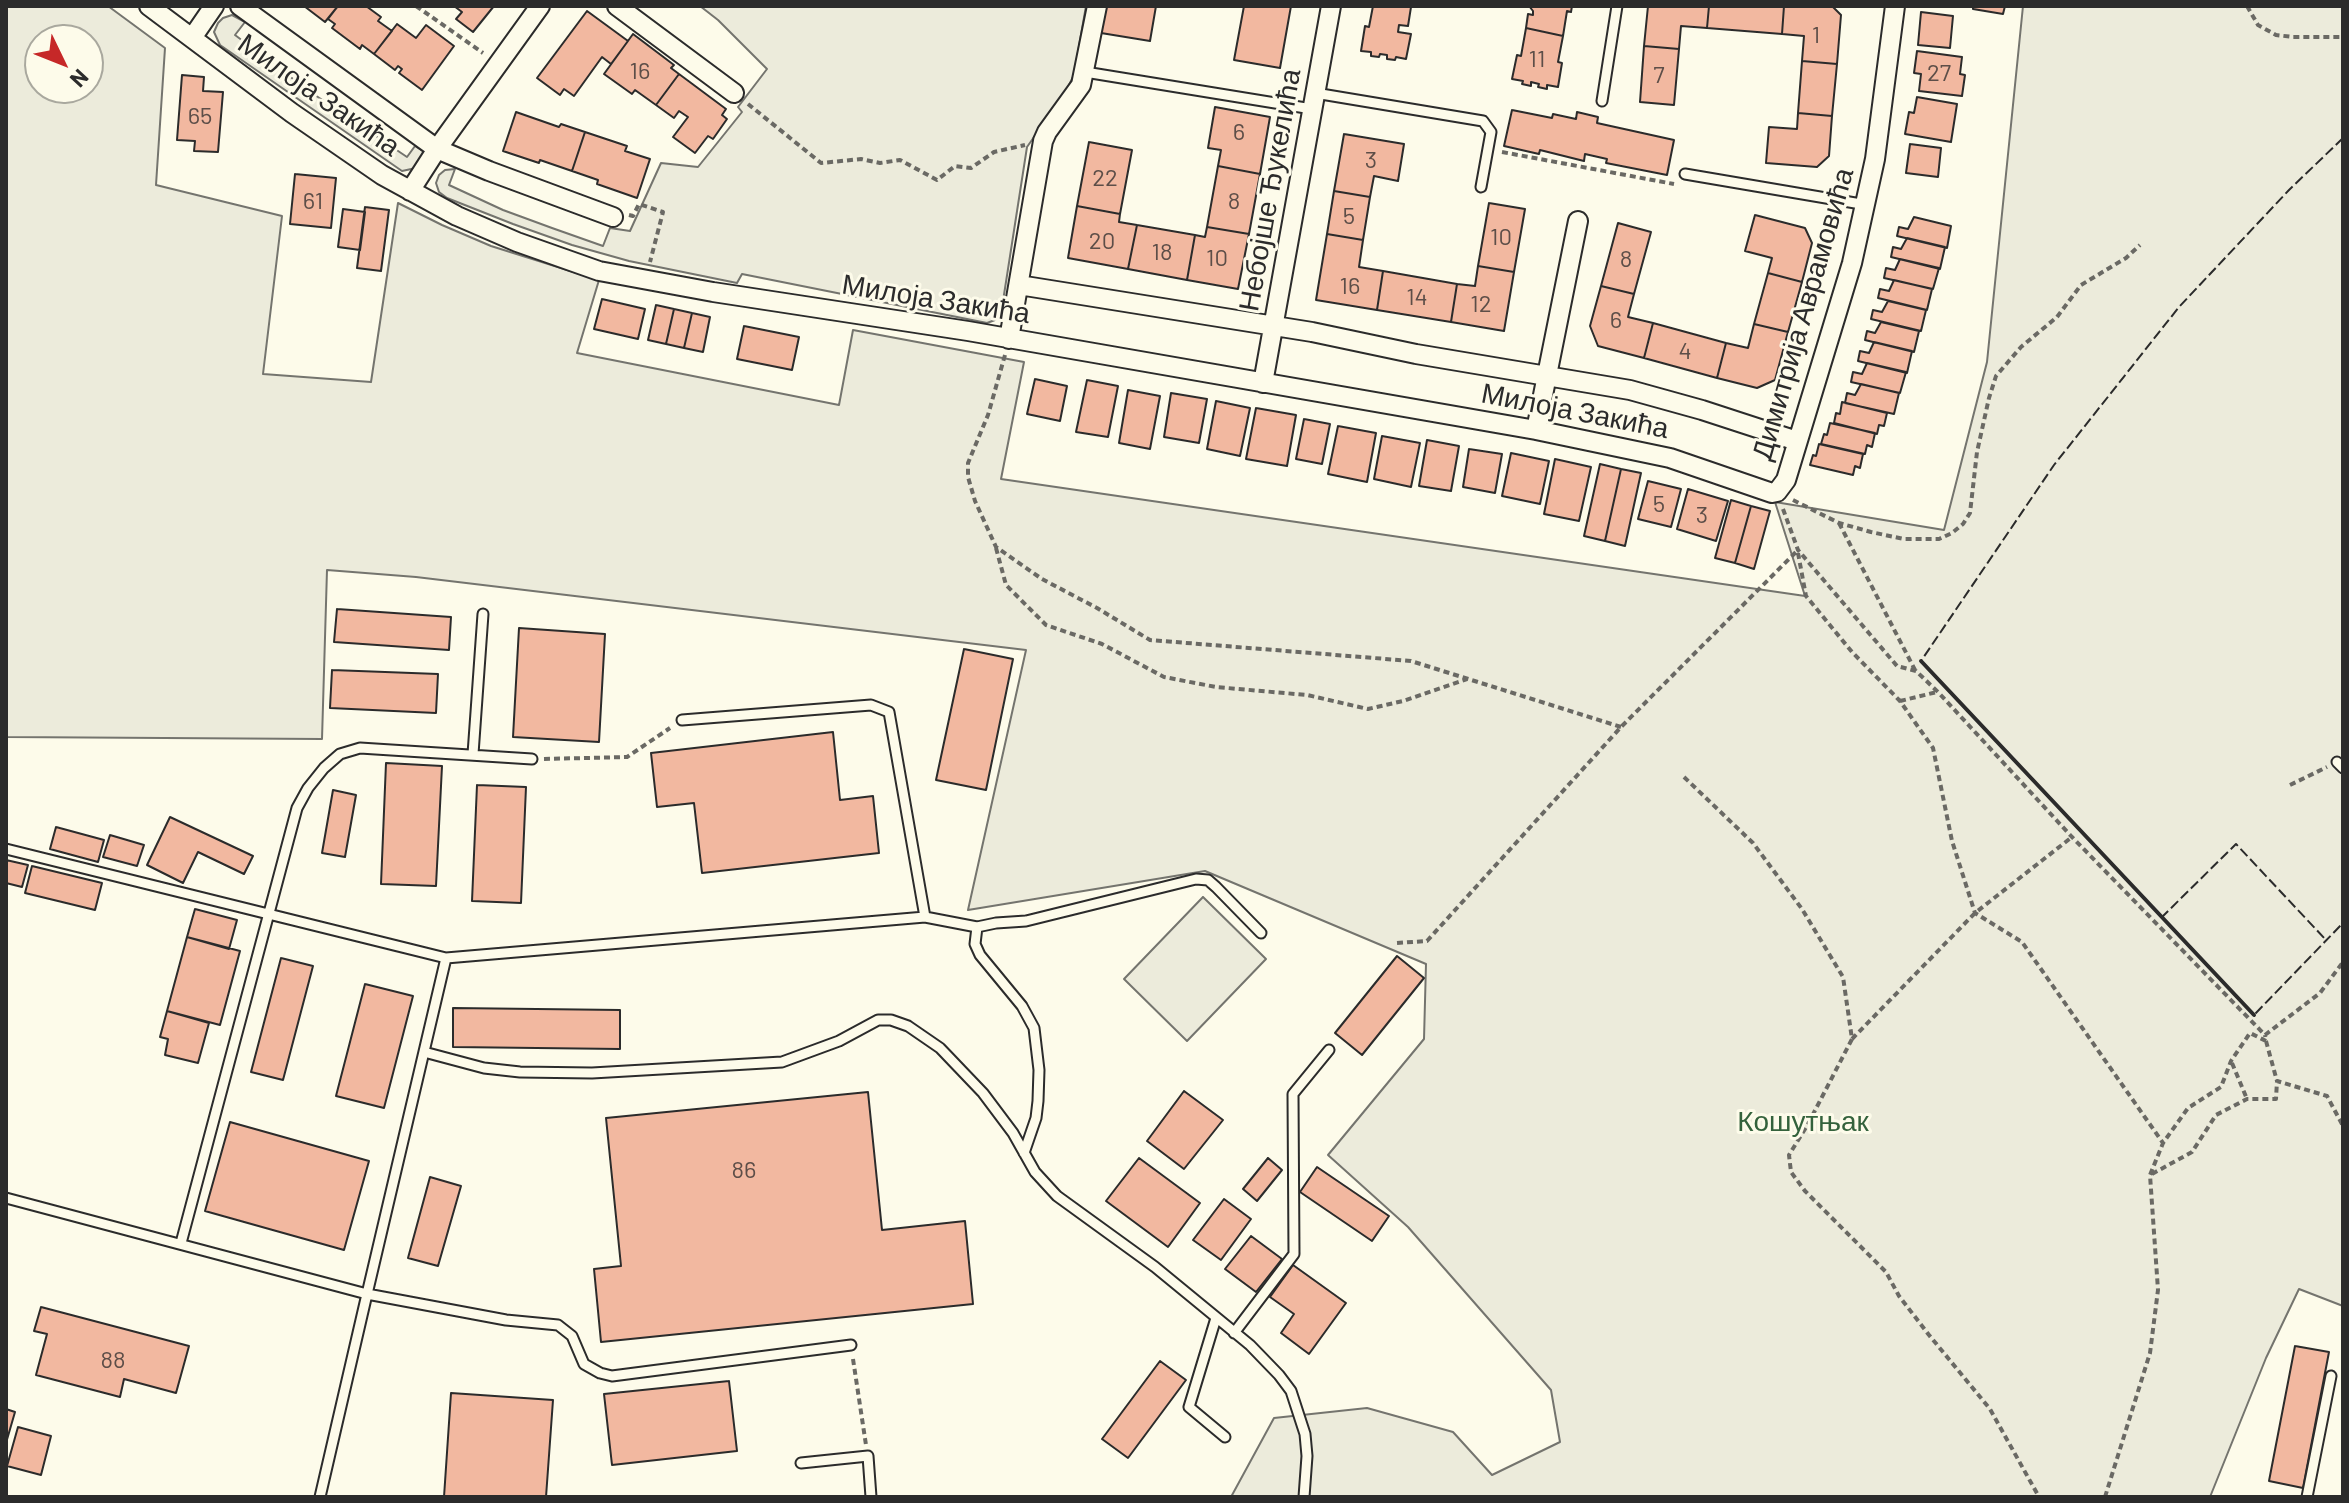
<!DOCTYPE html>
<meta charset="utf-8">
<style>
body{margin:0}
#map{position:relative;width:2349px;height:1503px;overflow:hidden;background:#fdfbea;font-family:Barlow,sans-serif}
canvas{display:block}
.frame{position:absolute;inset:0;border:8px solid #2b2b2b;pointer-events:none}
.north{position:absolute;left:24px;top:24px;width:80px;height:80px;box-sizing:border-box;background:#fdfbea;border:2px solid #a9a89e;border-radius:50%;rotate:133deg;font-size:22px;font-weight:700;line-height:32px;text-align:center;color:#2b2b2b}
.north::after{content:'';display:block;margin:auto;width:28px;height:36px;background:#c62828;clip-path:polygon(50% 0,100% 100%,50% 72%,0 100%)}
</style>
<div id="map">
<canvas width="2349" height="1503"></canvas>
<div class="frame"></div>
<div class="north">N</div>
</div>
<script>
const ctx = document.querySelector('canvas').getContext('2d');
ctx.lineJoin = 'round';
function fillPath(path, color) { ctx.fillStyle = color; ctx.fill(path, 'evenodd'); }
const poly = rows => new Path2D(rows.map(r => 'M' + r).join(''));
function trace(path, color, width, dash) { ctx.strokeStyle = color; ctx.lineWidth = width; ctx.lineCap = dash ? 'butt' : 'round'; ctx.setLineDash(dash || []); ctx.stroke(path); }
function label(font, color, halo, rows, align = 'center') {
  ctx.font = font + ' Barlow,sans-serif'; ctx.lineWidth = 6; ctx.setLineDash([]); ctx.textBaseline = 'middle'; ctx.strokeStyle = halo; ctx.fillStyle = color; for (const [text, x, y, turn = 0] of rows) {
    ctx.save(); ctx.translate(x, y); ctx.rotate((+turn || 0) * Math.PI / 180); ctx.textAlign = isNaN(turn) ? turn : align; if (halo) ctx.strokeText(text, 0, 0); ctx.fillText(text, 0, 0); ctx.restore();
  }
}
const green = poly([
 [6,6,108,6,165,48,156,185,282,216,263,374,371,382,398,203,442,225,491,246,599,280,577,353,839,405,853,330,1024,362,1001,479,1805,596,1775,502,1944,530,1987,362,2023,6,2343,6,2343,1306,2299,1289,2266,1358,2210,1497,1231,1497,1274,1418,1367,1408,1453,1432,1492,1475,1560,1442,1551,1390,1408,1227,1328,1155,1424,1039,1426,964,1205,871,968,910,1026,650,416,577,327,570,322,739,6,737,6,6],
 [40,40,88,40,88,88,40,88,40,40],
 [700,6,1086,6,1074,75,1065,93,1027,147,1001,314,995,320,987,323,742,274,737,283,629,261,572,245,513,224,447,198,439,192,436,183,439,175,445,170,455,169,449,185,503,210,552,228,603,246,610,228,630,231,661,163,698,167,742,112,738,107,767,69,718,20,700,6],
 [232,15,245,22,235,35,309,91,407,157,415,146,423,151,424,157,416,168,402,171,220,45,214,32,218,23,223,18,232,15],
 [1203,897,1266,959,1187,1041,1124,979,1203,897]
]);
fillPath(green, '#ecebdb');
trace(green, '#74746e', 2);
const building = poly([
 [304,6,338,6,325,22,304,6],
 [338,6,366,6,381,17,378,21,392,31,374,54,362,45,360,49,332,28,335,24,328,19,338,6],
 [454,6,494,6,473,32,456,19,462,12,454,6],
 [1105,6,1156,6,1150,41,1101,33,1105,6],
 [1244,6,1291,6,1280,68,1234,60,1244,6],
 [1373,6,1411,7,1408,26,1399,25,1398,32,1411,34,1406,59,1396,57,1395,60,1387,59,1387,55,1380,54,1379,57,1371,56,1371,52,1361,51,1365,26,1369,27,1373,6],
 [1529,6,1572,6,1571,12,1567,11,1563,36,1526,28,1528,14,1533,15,1533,11,1529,6],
 [1648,6,1709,6,1707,28,1681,26,1679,49,1644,46,1648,6],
 [1709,6,1784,6,1782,34,1707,28,1709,6],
 [1784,6,1832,6,1841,15,1837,64,1802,61,1804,36,1782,34,1784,6],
 [1973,6,2005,6,2003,14,1973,9,1973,6],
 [587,11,628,41,611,64,602,57,574,96,564,89,560,95,537,78,587,11],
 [1921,12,1953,16,1950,48,1918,45,1921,12],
 [397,24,416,38,426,25,454,46,422,90,399,73,402,69,398,66,395,70,374,54,397,24],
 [1526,28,1563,36,1558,62,1562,63,1558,87,1547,85,1547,89,1538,87,1539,84,1531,82,1531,86,1522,84,1523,81,1512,79,1517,55,1521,56,1526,28],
 [633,34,674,65,671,68,679,74,656,105,635,90,632,94,604,74,633,34],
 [1644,46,1679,49,1674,105,1640,102,1644,46],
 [1917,51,1962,57,1960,74,1965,75,1962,96,1919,91,1921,74,1914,73,1917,51],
 [1802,61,1837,64,1832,116,1798,113,1802,61],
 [679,74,726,109,722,115,727,119,713,139,708,136,695,153,673,137,688,117,679,111,674,118,656,105,679,74],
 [182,75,204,77,203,91,223,92,218,152,194,151,195,141,177,140,182,75],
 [1917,97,1957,104,1951,142,1905,134,1909,112,1914,113,1917,97],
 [1215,107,1270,117,1260,174,1218,166,1221,150,1208,148,1215,107],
 [1512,110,1552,118,1553,114,1576,119,1577,112,1598,117,1597,123,1674,140,1667,175,1606,163,1607,159,1585,154,1584,161,1540,150,1539,154,1504,146,1512,110],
 [516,112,559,127,561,124,585,132,572,171,540,160,539,163,503,151,516,112],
 [1798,113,1832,116,1829,156,1817,167,1766,163,1769,127,1797,129,1798,113],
 [585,132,627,146,625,151,650,159,637,198,597,184,598,180,572,171,585,132],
 [1344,134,1404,144,1398,181,1374,176,1370,197,1334,191,1344,134],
 [1089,142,1132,150,1120,214,1077,206,1089,142],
 [1910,144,1941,148,1938,177,1906,173,1910,144],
 [1218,166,1260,174,1249,234,1207,227,1218,166],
 [295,174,336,178,331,228,290,224,295,174],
 [1334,191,1370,197,1363,240,1327,234,1334,191],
 [1489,203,1525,209,1514,272,1478,266,1489,203],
 [1077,206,1120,214,1119,222,1137,225,1128,269,1068,258,1077,206],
 [365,207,389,210,381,271,357,268,365,207],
 [343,209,365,212,360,250,338,247,343,209],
 [1755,215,1805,228,1812,243,1802,282,1768,273,1772,258,1745,251,1755,215],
 [1914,217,1951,226,1947,248,1897,236,1899,227,1908,229,1914,217],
 [1618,223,1651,232,1634,294,1601,286,1618,223],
 [1137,225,1195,235,1187,280,1128,269,1137,225],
 [1207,227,1249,234,1238,289,1187,280,1195,235,1205,237,1207,227],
 [1327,234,1363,240,1359,267,1383,271,1377,310,1316,300,1327,234],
 [1907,238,1945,247,1940,269,1891,257,1893,247,1901,249,1907,238],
 [1900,259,1939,268,1933,289,1884,278,1886,268,1895,270,1900,259],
 [1478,266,1514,272,1504,331,1451,322,1457,284,1475,286,1478,266],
 [1383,271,1457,284,1451,322,1377,310,1383,271],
 [1768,273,1802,282,1788,332,1754,324,1768,273],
 [1894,280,1932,289,1927,310,1878,298,1880,289,1889,291,1894,280],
 [1601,286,1634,294,1628,317,1653,323,1644,358,1598,346,1590,326,1601,286],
 [602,299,645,309,638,339,594,329,602,299],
 [1888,301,1926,310,1921,331,1871,319,1873,310,1882,312,1888,301],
 [656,305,674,309,666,344,648,340,656,305],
 [674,309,692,313,684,348,666,344,674,309],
 [692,313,710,317,703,352,684,348,692,313],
 [1881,322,1919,331,1914,352,1865,340,1867,331,1875,333,1881,322],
 [1653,323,1726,343,1717,378,1644,358,1653,323],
 [1754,324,1788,332,1775,380,1757,388,1717,378,1726,343,1748,348,1754,324],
 [744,326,799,337,792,370,737,359,744,326],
 [1874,342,1912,351,1907,373,1858,361,1860,351,1869,353,1874,342],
 [1867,363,1906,372,1900,393,1851,382,1853,372,1862,374,1867,363],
 [1035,379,1067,386,1060,421,1027,414,1035,379],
 [1087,380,1118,386,1108,437,1076,432,1087,380],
 [1861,384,1899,393,1894,414,1845,403,1847,393,1855,395,1861,384],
 [1128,390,1160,396,1150,449,1119,443,1128,390],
 [1171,393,1207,399,1199,443,1164,437,1171,393],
 [1216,401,1250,408,1240,456,1207,449,1216,401],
 [1842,402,1887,413,1884,426,1879,425,1877,434,1834,423,1836,413,1840,414,1842,402],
 [1256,408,1296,415,1287,466,1246,459,1256,408],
 [1304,419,1330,424,1322,464,1296,459,1304,419],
 [1830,423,1875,433,1872,447,1867,445,1865,454,1821,444,1824,434,1827,435,1830,423],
 [1338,426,1376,433,1367,482,1328,474,1338,426],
 [1382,436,1420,443,1411,487,1374,479,1382,436],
 [1427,440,1459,446,1451,491,1419,486,1427,440],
 [1819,444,1863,454,1860,468,1855,466,1853,475,1810,465,1813,455,1816,456,1819,444],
 [1469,449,1502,454,1495,493,1463,487,1469,449],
 [1511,453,1549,461,1540,504,1502,496,1511,453],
 [1555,459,1591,467,1579,521,1544,514,1555,459],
 [1600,464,1621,469,1605,541,1584,536,1600,464],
 [1621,469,1641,473,1625,546,1605,541,1621,469],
 [1648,481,1681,489,1671,527,1638,519,1648,481],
 [1688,489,1728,501,1716,541,1677,529,1688,489],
 [1731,500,1751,506,1735,563,1715,558,1731,500],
 [1751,506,1770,511,1754,569,1735,563,1751,506],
 [337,609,451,617,449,650,334,642,337,609],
 [519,628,605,634,599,742,513,737,519,628],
 [964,649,1013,659,986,790,936,780,964,649],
 [332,670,438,674,436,713,330,708,332,670],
 [833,732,840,800,873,796,879,853,702,873,694,803,657,807,651,753,833,732],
 [386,763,442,766,436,886,381,884,386,763],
 [477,785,526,787,521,903,472,901,477,785],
 [333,790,356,795,345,857,322,853,333,790],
 [170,817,253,856,244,874,198,852,183,883,147,865,170,817],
 [56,827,104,840,98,862,50,849,56,827],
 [110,835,144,845,137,866,103,857,110,835],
 [6,860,28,865,22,887,6,883,6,860],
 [32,866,102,883,95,910,25,893,32,866],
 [195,909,237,920,229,949,187,937,195,909],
 [187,937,240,951,220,1025,167,1011,187,937],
 [1397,956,1424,978,1362,1055,1335,1033,1397,956],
 [281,958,313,966,283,1080,251,1072,281,958],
 [365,984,413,996,384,1108,336,1096,365,984],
 [453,1008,620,1010,620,1049,453,1047,453,1008],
 [167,1011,209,1023,198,1063,165,1055,168,1039,160,1037,167,1011],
 [1184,1091,1223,1120,1184,1169,1147,1141,1184,1091],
 [868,1092,882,1230,965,1221,973,1304,601,1342,594,1269,621,1266,606,1118,868,1092],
 [230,1122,369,1161,344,1250,205,1211,230,1122],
 [1139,1158,1200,1203,1168,1247,1106,1201,1139,1158],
 [1268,1158,1282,1170,1257,1201,1243,1189,1268,1158],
 [1317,1167,1389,1216,1372,1241,1300,1192,1317,1167],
 [430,1177,461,1186,438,1266,408,1258,430,1177],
 [1224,1199,1251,1219,1221,1260,1193,1240,1224,1199],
 [1251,1236,1282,1259,1256,1292,1225,1269,1251,1236],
 [1293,1265,1346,1303,1309,1354,1281,1333,1294,1314,1270,1297,1293,1265],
 [41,1307,189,1346,176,1393,124,1379,120,1397,36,1375,47,1334,34,1331,41,1307],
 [2295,1346,2329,1352,2303,1488,2269,1481,2295,1346],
 [1160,1361,1186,1380,1128,1458,1102,1439,1160,1361],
 [729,1381,737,1451,612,1465,604,1394,729,1381],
 [451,1393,553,1400,546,1497,444,1497,451,1393],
 [6,1409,15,1412,6,1443,6,1409],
 [18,1427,51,1436,41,1475,7,1466,18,1427]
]);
fillPath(building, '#f2b8a0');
trace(building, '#2b2b2b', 2);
const service = poly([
 [1085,72,1312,109],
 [1315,93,1483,121,1491,132,1481,187],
 [1602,101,1617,6],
 [1685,174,1867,205],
 [473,754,483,614],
 [2337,762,2343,768],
 [6,849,446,958],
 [925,917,977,927],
 [424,1052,484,1068,520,1072,592,1073,782,1062,839,1041,878,1020,891,1020,908,1026,940,1048,983,1093,1013,1133,1035,1172,1057,1196,1155,1267,1250,1345,1279,1375,1291,1391,1305,1434,1307,1456,1304,1497],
 [1024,1153,1036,1118,1038,1101,1039,1070,1034,1028,1022,1006,980,955,975,944,977,927,996,923,1026,921,1196,879,1208,880,1216,887,1261,933],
 [6,1198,367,1294,446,958,925,917,889,712,871,705,682,720],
 [181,1243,297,808,308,788,324,768,340,754,360,748,532,759],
 [1216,1318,1189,1407,1225,1437],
 [1234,1333,1294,1254,1293,1094,1329,1050],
 [801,1463,868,1456,871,1497],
 [320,1497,367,1294,506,1320,558,1325,572,1336,584,1364,600,1373,612,1376,851,1345],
 [2307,1497,2331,1376]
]);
const minor = poly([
 [149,6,292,113,382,175,457,216,517,242,599,271,713,292,968,331,1536,430,1670,458,1772,493,1777,492,1786,480,1852,263,1875,159,1895,6],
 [240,6,437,149,489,171,613,217],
 [617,6,734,93],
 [192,38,214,6],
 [410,191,437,149,540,6],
 [1019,285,1312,332,1416,354,1630,390,1702,410,1797,441],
 [1009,339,1043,141,1047,132,1081,85,1097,6],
 [1263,383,1331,6],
 [1536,430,1578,221]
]);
trace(service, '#2b2b2b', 13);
trace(minor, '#2b2b2b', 22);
trace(poly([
 [416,6,483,53],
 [2247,6,2258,25,2276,35,2293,37,2343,37],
 [748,104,821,163,861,159,880,163,900,160,937,180,955,166,971,168,994,152,1025,145],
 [1502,152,1674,184],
 [629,215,633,216,639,204,663,212,650,262],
 [1005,355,988,415,968,463,968,477,975,501,996,547,1042,579,1097,608,1150,640,1411,661,1621,727],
 [1793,500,1839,523,1871,532,1904,539,1939,539,1952,533,1963,524,1970,513,1977,452,1989,398,1996,376,2021,347,2057,317,2081,285,2126,258,2140,245],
 [1783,509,1798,550,1897,666,1916,671,1938,692,2072,837,2265,1035,2320,993,2343,962],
 [1839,523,1915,670],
 [996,548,1006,585,1046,625,1102,644,1164,677,1216,687,1307,695,1368,709,1403,701,1467,679],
 [1798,553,1806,596,1852,652,1900,701,1933,748,1952,841,1975,913,2022,942,2163,1143],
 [1900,701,1937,692],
 [544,759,627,757,670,728],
 [1684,777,1753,843,1802,909,1843,977,1852,1039,1808,1124,1789,1155,1791,1172,1805,1191,1886,1272,1899,1296,1929,1335,1990,1409,2039,1497],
 [2290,785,2327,767],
 [1397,943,1427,941,1621,727,1798,550],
 [1852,1039,1975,913,2072,837],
 [2266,1041,2277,1081],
 [2232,1063,2247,1099],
 [2152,1174,2192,1152,2216,1115,2247,1099,2276,1099,2277,1081,2327,1096,2343,1126],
 [853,1359,866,1445],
 [2105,1497,2150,1353,2158,1290,2150,1175,2163,1143,2188,1108,2221,1087,2231,1061,2250,1033,2266,1041,2265,1035]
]), '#6a6964', 4, [6, 4]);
trace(service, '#fdfbea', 9);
trace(minor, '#fdfbea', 18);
trace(poly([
 [2343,138,2289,190,2179,307,2054,465,1921,661,2254,1015,2343,923],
 [2161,918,2236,844,2326,940]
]), '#2b2b2b', 2, [10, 4]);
trace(poly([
 [1921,661,2254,1015]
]), '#2b2b2b', 4);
label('24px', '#5d4e48', null, [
 ["1",1816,35],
 ["11",1537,59],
 ["16",640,71],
 ["27",1939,73],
 ["7",1659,75],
 ["65",200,116],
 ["6",1239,132],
 ["3",1371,160],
 ["22",1105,178],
 ["61",313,201],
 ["8",1234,201],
 ["5",1349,216],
 ["10",1501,237],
 ["20",1102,241],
 ["18",1162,252],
 ["10",1217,258],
 ["8",1626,259],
 ["16",1350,286],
 ["14",1417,297],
 ["12",1481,304],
 ["6",1616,320],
 ["4",1685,351],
 ["5",1659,504],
 ["3",1702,515],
 ["86",744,1170],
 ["88",113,1360]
]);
label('28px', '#2b2b2b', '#fdfbea', [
 ["Милоја Закића",319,95,35],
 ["Небојше Ђукелића",1270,190,-80],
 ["Милоја Закића",936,299,9],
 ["Димитрија Аврамовића",1803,314,-74],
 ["Милоја Закића",1575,411,11]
]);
label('28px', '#34623c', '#fdfbea', [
 ["Кошутњак",1803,1122]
]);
</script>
